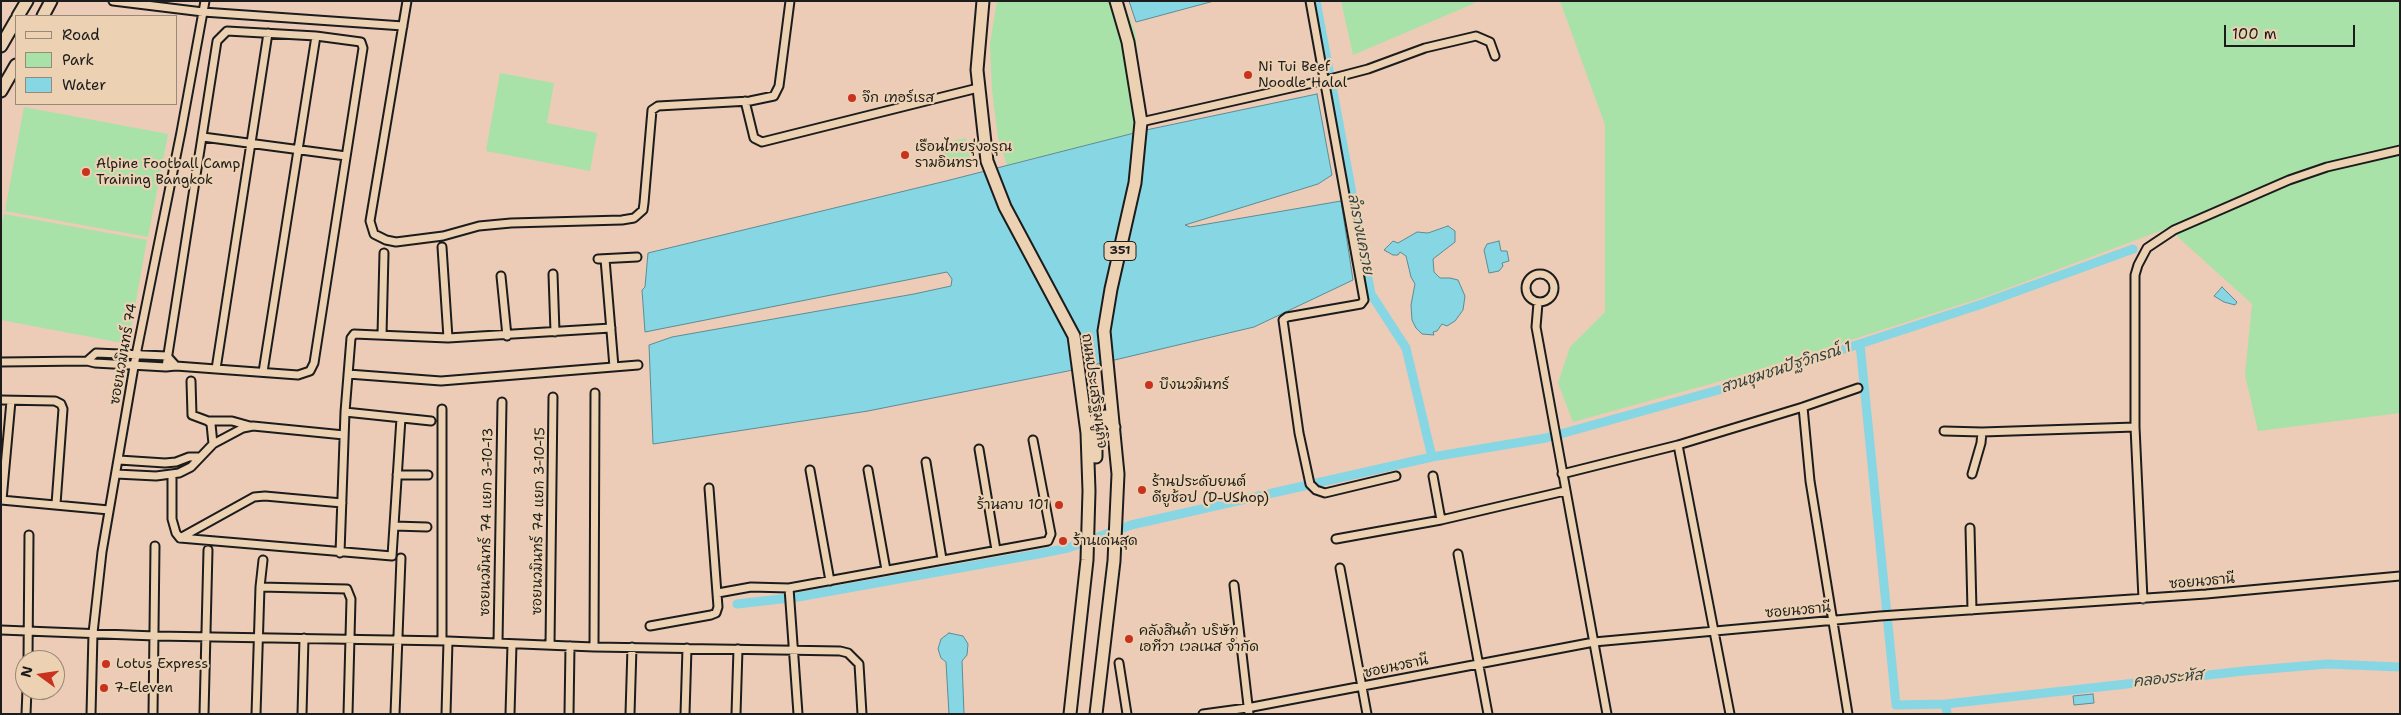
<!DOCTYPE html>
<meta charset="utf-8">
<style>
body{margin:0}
#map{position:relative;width:2401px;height:715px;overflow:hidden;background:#eccbb7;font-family:"Shantell Sans",sans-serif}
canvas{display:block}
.frame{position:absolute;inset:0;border:2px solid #1c1c1c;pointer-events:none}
.legend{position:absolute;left:15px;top:15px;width:162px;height:90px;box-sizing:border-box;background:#ecd1b3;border:1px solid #998977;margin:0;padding:6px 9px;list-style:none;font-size:15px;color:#1c1c1c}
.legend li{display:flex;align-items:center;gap:10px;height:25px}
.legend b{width:25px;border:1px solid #998977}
.north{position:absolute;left:15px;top:650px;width:50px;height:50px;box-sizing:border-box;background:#ecd1b3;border:1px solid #998977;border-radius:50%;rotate:284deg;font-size:14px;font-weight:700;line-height:20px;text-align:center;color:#1c1c1c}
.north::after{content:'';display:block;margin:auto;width:18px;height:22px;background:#c8321e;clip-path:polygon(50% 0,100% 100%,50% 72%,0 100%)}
.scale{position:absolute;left:2224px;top:25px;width:131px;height:22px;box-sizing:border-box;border:2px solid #1c1c1c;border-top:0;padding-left:6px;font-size:15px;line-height:18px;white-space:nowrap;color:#1c1c1c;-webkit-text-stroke:4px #ecd1b3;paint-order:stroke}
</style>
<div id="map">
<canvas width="2401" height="715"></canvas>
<div class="frame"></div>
<ul class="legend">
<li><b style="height:6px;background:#ecd1b3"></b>Road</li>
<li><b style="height:14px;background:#a8e2a8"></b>Park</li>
<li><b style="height:14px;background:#87d6e4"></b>Water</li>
</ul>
<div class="north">N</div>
<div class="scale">100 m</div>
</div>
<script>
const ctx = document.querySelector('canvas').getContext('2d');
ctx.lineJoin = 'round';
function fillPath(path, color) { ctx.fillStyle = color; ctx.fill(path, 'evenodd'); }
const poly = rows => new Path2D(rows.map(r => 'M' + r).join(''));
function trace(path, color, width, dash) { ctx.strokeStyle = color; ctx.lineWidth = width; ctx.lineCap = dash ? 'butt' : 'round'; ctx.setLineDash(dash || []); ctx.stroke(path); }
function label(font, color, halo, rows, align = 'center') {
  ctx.font = font + ' "Shantell Sans","Playpen Sans Thai",sans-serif'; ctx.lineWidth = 4.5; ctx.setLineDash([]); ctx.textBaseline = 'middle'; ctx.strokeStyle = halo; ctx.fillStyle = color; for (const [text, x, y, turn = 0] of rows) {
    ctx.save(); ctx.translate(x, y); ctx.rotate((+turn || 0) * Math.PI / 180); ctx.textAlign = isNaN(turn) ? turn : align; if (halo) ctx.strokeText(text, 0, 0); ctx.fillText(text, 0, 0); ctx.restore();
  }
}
fillPath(poly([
 [997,1,1123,1,1135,32,1146,130,1007,165,998,138,992,90,990,44],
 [1341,1,1474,1,1475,3,1353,55],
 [1560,1,2400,1,2400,413,2258,431,2245,375,2252,304,2168,228,1987,296,1739,376,1573,422,1558,383,1570,347,1605,312,1605,125],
 [500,73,554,83,547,123,597,133,590,171,486,151],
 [24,107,168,134,148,237,5,211],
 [966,138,971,162,946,167,941,143],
 [4,214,147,240,128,344,1,320,1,226]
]), '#a8e2a8');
const water = poly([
 [1129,1,1214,1,1136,22,1129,1],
 [1317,94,1332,175,1318,184,1185,225,1190,227,1341,201,1353,280,1254,327,1068,371,868,411,653,444,649,345,672,337,914,294,951,286,952,279,947,272,645,332,642,290,645,287,648,253,946,181,1146,130,1317,94],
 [1448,226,1455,231,1455,242,1433,259,1434,272,1440,278,1450,278,1458,280,1465,296,1463,310,1455,321,1447,326,1442,324,1437,331,1433,332,1434,335,1422,334,1416,328,1412,320,1411,305,1415,284,1411,277,1406,256,1400,252,1398,255,1393,255,1384,250,1393,241,1398,243,1417,232,1428,233,1448,226],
 [1499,241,1501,251,1507,251,1509,261,1502,263,1503,266,1499,271,1489,273,1484,250,1487,244,1499,241],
 [2222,287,2237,302,2235,305,2224,302,2214,296,2222,287],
 [949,633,963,636,968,644,967,655,962,661,964,714,949,714,946,662,941,658,938,649,941,639,949,633],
 [2093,694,2094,703,2074,705,2073,696,2093,694]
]);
fillPath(water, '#87d6e4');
trace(water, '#5c8c94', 1);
trace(poly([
 [1316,1,1371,294,1406,348,1432,457],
 [1860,344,1896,705,1946,704],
 [737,604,798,597,1038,554,1068,548,1131,525,1432,457,1546,438,1722,389,1982,304,2133,249],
 [1947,714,1946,704,2244,671,2327,664,2400,667]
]), '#87d6e4', 9);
const minor = poly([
 [113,1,203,12,403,26],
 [407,1,370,221,374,234,386,240,396,242,443,236,479,226,511,223,622,220,634,218,643,210,644,203,652,110,658,106,750,101,774,96,779,86,790,1],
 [1310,1,1364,300,1361,304,1287,317,1283,320,1299,433,1310,484,1316,490,1325,493,1396,476],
 [745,101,754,138,762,142,978,88],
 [1141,122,1326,80,1368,69,1425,48,1476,36,1490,42,1495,56],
 [203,137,346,156],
 [442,247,448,338],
 [598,259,637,257],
 [605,259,614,367],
 '1526 288a14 14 0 1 1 28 0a14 14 0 1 1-28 0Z',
 [553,274,555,332],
 [501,276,507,336],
 [1538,303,1536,327,1607,714],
 [382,335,384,253],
 [87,361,96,353,167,356,176,366],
 [1,362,87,361,95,363,166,367,176,366,216,369,298,375,310,371,314,363,363,48,361,42,316,36,227,31,217,41,166,367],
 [216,369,268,33],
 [263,372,316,36],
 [348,374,441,381,638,365],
 [191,381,192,415,208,421,211,424,213,444],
 [1,400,55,401,61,404,63,409,56,504],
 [1803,407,1810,481,1848,714],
 [442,409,442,641],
 [345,412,431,421],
 [208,421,232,421,250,426],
 [1944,431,1982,432],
 [1678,445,1730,714],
 [979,449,996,550],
 [119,460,165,463,176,462,189,457,200,457],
 [926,462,942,559],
 [810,470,830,581],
 [868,470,886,570],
 [116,474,156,476,179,473,191,467,213,444,243,428,253,426,344,435],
 [1562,474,1678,445,1803,407,1858,388],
 [1972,474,1981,443,1982,432,2135,427],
 [172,475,172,519,176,533,180,538,392,556,401,418],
 [397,475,428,475],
 [1433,476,1441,520],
 [1,500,109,510],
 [2,500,11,401],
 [394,526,427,527],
 [1970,528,1972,610],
 [180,538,254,497,265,496,342,503],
 [1336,539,1441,520,1565,491],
 [340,553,345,412,351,338,354,334,448,338,611,328],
 [1458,554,1488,714],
 [1340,568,1367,714],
 [1234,585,1249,714],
 [260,587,347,589,351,599,348,714],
 [789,588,798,714],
 [718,593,751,587,789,588,1048,541,1051,534,1033,440],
 [2143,599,2135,427,2135,275,2138,265,2147,248,2174,230,2289,180,2327,167,2400,150],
 [650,626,711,615,716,613,718,607,709,488],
 [1,630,155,636,448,641,594,647,840,651,848,653,859,664,862,714],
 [498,643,502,402],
 [550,645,553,397],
 [594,647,595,393],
 [28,660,29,535],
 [1119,663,1127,714],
 [26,714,27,690],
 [91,714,93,633,102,552,136,355,181,132,205,1],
 [153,714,155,546],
 [204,714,208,550],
 [256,714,260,587,263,560],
 [302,714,304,638],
 [395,714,401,558],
 [446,714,448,641],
 [510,714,512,644],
 [569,714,570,646],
 [630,714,632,647],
 [685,714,687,648],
 [736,714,738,649],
 [1203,714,1247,708,1594,642,1880,616,2206,594,2400,576]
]);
const primary = poly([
 [983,1,977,70,987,161,1005,207,1074,336,1087,433,1089,491,1087,560,1070,714],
 [18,16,27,1],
 [43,16,51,1],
 [1,46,16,20],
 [1,91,16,65],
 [1096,457,1096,418,1105,416,1114,427],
 [1096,714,1114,561,1118,474,1104,331,1111,289,1135,183,1141,122,1128,42,1116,1]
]);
trace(minor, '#1c1c1c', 11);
trace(primary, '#1c1c1c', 15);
trace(minor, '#ecd1b3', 7);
trace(primary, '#ecd1b3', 11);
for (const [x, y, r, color] of [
 [1248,75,5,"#c8321e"],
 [852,98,5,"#c8321e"],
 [905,155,5,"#c8321e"],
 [86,172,5,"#c8321e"],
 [1149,385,5,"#c8321e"],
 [1142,490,5,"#c8321e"],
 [1059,505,5,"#c8321e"],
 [1063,541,5,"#c8321e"],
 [1129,639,5,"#c8321e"],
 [106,664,5,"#c8321e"],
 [104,688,5,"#c8321e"]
]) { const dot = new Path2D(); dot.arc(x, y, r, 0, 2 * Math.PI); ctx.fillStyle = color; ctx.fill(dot); trace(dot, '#ecd1b3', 2); }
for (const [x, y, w] of [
 [1120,251,32]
]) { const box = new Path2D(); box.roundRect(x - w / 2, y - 9.5, w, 19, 4); ctx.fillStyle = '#ecd1b3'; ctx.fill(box); trace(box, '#1c1c1c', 1); }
label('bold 12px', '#1c1c1c', null, [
 ["351",1120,251]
]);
label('14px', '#1c1c1c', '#ecd1b3', [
 ["Ni Tui Beef",1258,67],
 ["Noodle Halal",1258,83],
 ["จึก เทอร์เรส",862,98],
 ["เรือนไทยรุ่งอรุณ",915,147],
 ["รามอินทรา",915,163],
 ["Alpine Football Camp",96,164],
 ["Training Bangkok",96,180],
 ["บึงนวมินทร์",1159,385],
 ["ร้านประดับยนต์",1152,482],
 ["ดียูช้อป (D-UShop)",1152,498],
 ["ร้านลาบ 101",1049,505,"right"],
 ["ร้านเด่นสุด",1073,541],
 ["คลังสินค้า บริษัท",1139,631],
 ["เอทีวา เวลเนส จำกัด",1139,647],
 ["Lotus Express",116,664],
 ["7-Eleven",114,688]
], 'left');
label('14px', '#1c1c1c', '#ecd1b3', [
 ["ซอยนวมินทร์ 74",124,354,-80],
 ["ถนนประเสริฐมนูกิจ",1094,391,82],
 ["ซอยนวมินทร์ 74 แยก 3-10-15",539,521,-89],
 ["ซอยนวมินทร์ 74 แยก 3-10-13",487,522,-89],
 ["ซอยนวธานี",2202,582,-5],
 ["ซอยนวธานี",1798,611,-5],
 ["ซอยนวธานี",1396,667,-12]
]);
label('italic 15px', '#314144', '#ecd1b3', [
 ["ลำรางแคราย",1360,234,79],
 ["สวนชุมชนปัฐวิกรณ์ 1",1786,368,-18],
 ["คลองระหัส",2168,679,-6]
]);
</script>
